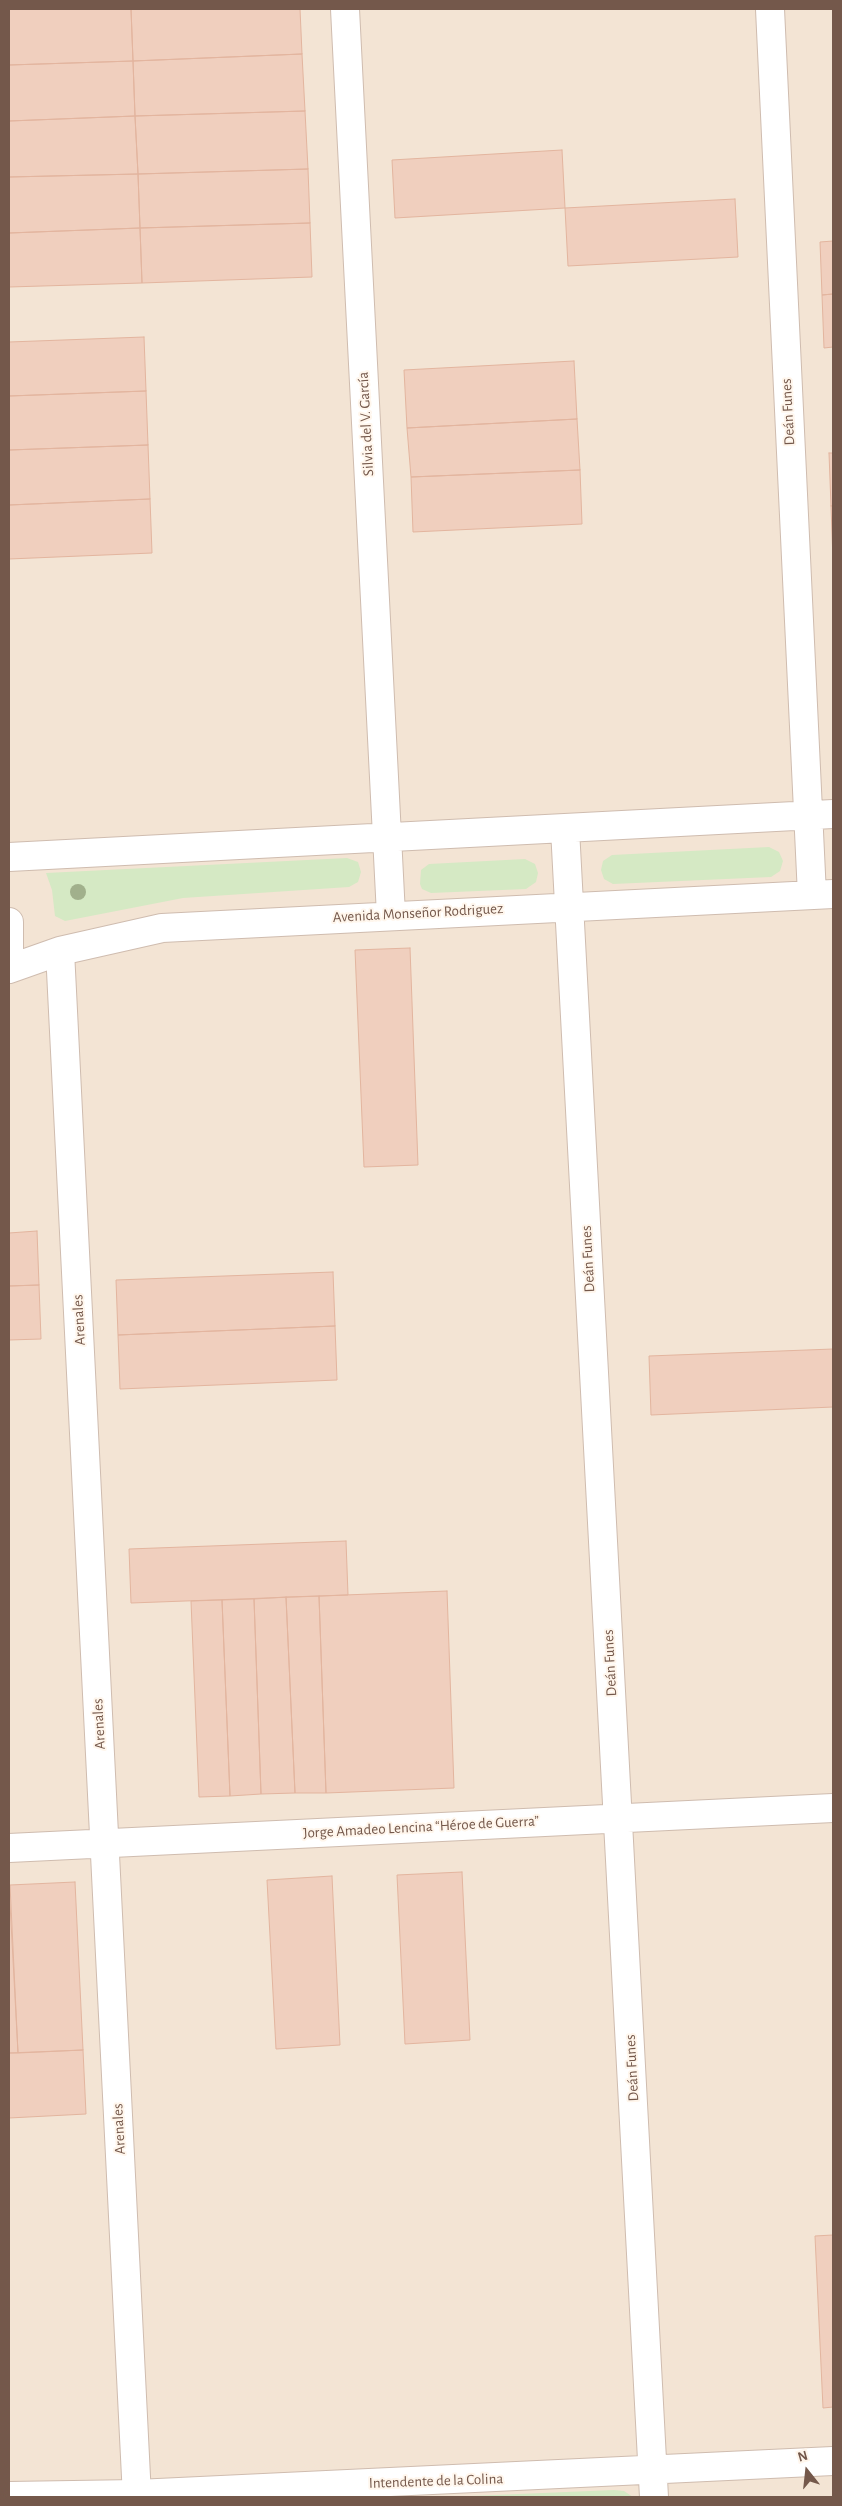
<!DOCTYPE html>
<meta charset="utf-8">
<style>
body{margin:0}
#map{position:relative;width:842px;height:2506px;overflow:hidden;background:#fcf2e6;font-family:"Alegreya Sans",sans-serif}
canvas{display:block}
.frame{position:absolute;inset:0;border:10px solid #74584b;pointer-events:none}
.north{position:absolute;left:782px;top:2446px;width:50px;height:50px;-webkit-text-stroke:4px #fff6ec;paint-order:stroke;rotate:344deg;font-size:14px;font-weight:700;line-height:20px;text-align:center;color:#74584b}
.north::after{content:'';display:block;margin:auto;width:18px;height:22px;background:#74584b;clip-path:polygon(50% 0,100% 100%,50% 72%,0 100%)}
</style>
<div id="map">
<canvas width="842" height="2506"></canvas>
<div class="frame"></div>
<div class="north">N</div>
</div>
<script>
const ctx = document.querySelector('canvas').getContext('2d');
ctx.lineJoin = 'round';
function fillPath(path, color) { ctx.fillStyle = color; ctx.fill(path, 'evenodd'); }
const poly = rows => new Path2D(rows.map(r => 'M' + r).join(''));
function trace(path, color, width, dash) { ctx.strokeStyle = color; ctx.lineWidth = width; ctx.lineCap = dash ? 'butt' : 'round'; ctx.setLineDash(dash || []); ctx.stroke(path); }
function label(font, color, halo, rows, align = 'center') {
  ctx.font = font + ' "Alegreya Sans",sans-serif'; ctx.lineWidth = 4; ctx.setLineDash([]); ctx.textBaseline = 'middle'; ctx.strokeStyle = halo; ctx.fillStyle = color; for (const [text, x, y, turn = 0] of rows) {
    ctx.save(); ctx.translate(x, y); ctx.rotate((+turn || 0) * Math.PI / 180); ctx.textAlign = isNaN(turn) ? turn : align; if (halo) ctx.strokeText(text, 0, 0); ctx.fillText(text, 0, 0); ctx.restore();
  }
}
fillPath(poly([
 [9,9,833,9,833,2497,9,2497]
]), '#f3e4d4');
fillPath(poly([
 [769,847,779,852,783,861,780,871,771,877,613,884,604,879,601,870,603,861,612,855],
 [347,858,358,862,361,872,358,882,349,887,183,898,65,921,55,916,52,890,46,873],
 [525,859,535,864,538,873,536,882,526,889,431,893,422,889,420,884,421,870,429,864],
 [614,2490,624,2491,633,2497,447,2497]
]), '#d5e9c4');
const building = poly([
 [9,9,131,9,133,61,9,65,9,9],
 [131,9,300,9,302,54,133,61,131,9],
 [302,54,305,111,135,116,133,61,302,54],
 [133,61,135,116,9,121,9,65,133,61],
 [305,111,308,169,138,174,135,116,305,111],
 [135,116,138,174,9,177,9,121,135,116],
 [562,150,565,208,395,218,392,160,562,150],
 [308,169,310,223,140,228,138,174,308,169],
 [138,174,140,228,9,233,9,177,138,174],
 [735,199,738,257,568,266,565,208,735,199],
 [310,223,312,277,142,283,140,228,310,223],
 [140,228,142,283,9,287,9,233,140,228],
 [833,241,833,294,822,295,820,242,833,241],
 [833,294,833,347,824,348,822,295,833,294],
 [144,337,146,391,9,396,9,342,144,337],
 [574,361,577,419,407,428,404,370,574,361],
 [146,391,148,445,9,450,9,396,146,391],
 [577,419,580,470,411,477,407,428,577,419],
 [148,445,150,499,9,505,9,450,148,445],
 [829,453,833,453,833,506,831,506,829,453],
 [580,470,582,524,413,532,411,477,580,470],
 [150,499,152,553,9,559,9,505,150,499],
 [831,506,833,506,833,561,831,506],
 [410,948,418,1165,364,1167,355,950,410,948],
 [37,1231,39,1285,9,1286,9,1233,37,1231],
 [333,1272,335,1326,118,1335,116,1280,333,1272],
 [39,1285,41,1339,9,1340,9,1286,39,1285],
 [335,1326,337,1380,120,1389,118,1335,335,1326],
 [833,1349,833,1407,651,1415,649,1356,833,1349],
 [346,1541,348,1595,131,1603,129,1549,346,1541],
 [447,1591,454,1788,326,1793,319,1596,447,1591],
 [319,1596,326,1793,295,1793,286,1597,319,1596],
 [286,1597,295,1793,261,1794,254,1599,286,1597],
 [254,1599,261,1794,230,1796,222,1600,254,1599],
 [222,1600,230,1796,199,1797,191,1601,222,1600],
 [462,1872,470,2040,405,2044,397,1875,462,1872],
 [332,1876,340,2045,276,2049,267,1880,332,1876],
 [75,1882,83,2050,18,2053,10,1885,75,1882],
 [9,1885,18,2053,9,2053,9,1885],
 [83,2050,86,2114,9,2118,9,2053,83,2050],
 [833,2235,833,2407,823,2408,815,2236,833,2235]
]);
fillPath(building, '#f0cfbe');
trace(building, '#e3b59f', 1);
const street = poly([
 [345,9,391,915],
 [770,9,812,895],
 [565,829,654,2497],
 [9,857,833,814],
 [9,922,9,953],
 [60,951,137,2497],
 [9,969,60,951,162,928,833,894],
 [9,1848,833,1808],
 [9,2496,137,2494,833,2461]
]);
trace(street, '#cfbcaf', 30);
trace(street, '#fff', 28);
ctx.fillStyle = '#a1b08c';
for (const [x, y] of [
 [78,892]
]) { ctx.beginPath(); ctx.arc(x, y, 8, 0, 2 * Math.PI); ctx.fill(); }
label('15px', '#74584b', '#fff6ec', [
 ["Deán Funes",788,412,-93],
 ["Silvia del V. García",366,424,-93],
 ["Avenida Monseñor Rodriguez",418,913,-3],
 ["Deán Funes",588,1259,-93],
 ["Arenales",79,1320,-93],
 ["Deán Funes",610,1663,-93],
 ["Arenales",99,1724,-93],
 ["Jorge Amadeo Lencina “Héroe de Guerra”",421,1827,-3],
 ["Deán Funes",632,2068,-93],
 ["Arenales",119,2129,-93],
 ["Intendente de la Colina",436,2481,-2]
]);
</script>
